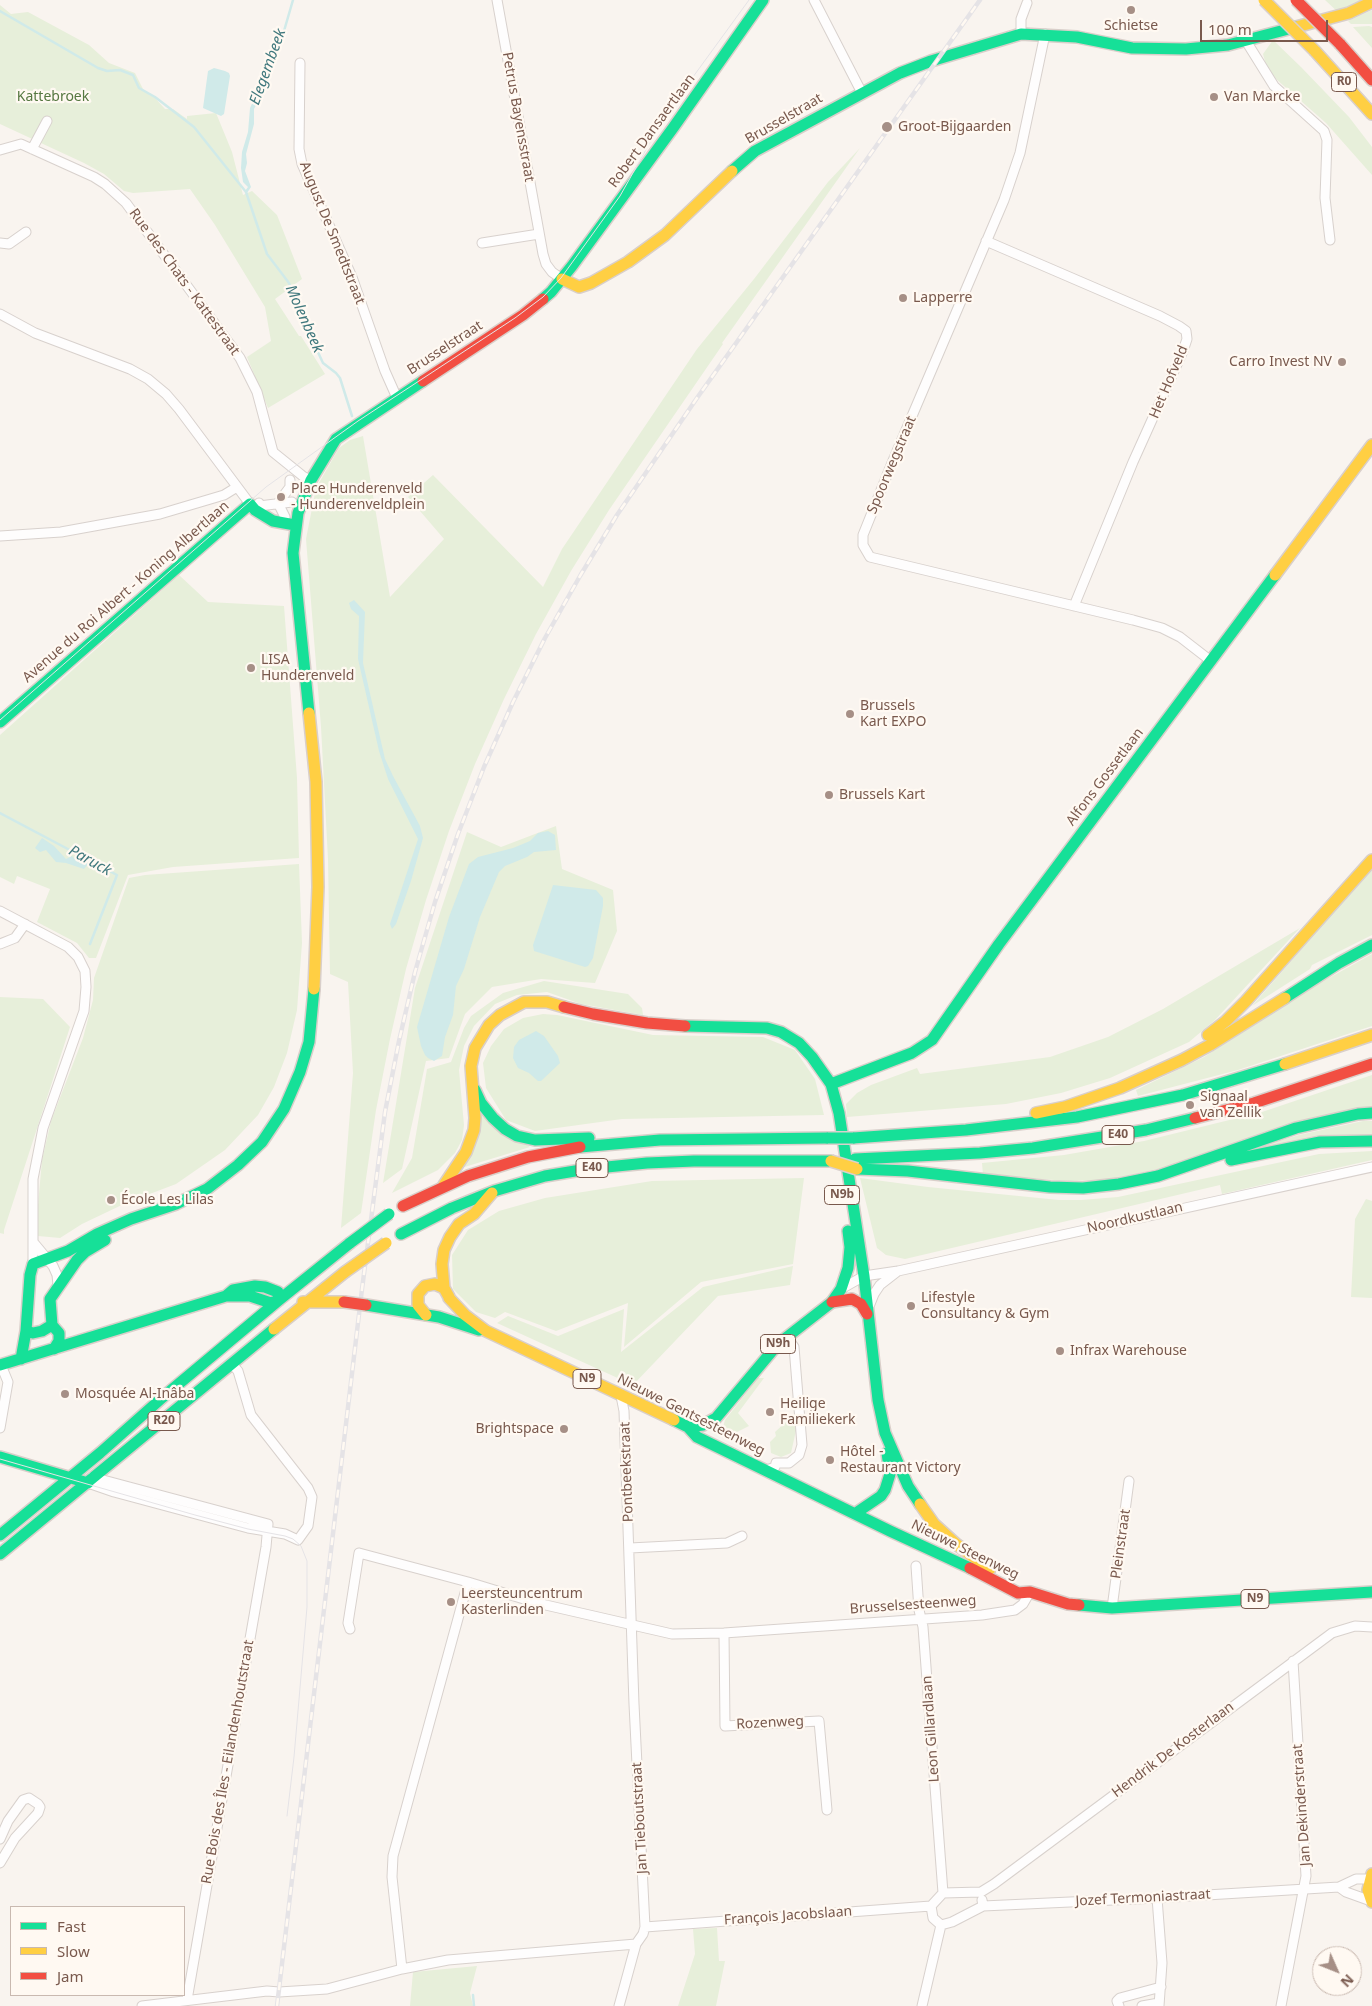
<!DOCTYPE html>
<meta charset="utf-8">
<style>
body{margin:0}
#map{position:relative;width:1372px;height:2006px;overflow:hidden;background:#f9f4ef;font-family:"Noto Sans",sans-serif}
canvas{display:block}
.legend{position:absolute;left:10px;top:1906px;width:175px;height:90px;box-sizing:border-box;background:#fff9f2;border:1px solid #c9b9b0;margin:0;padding:6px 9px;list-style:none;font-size:15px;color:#79594d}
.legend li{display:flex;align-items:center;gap:10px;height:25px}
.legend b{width:25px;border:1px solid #c9b9b0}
.north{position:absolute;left:1312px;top:1946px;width:50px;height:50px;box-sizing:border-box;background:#fff9f2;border:1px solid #c9b9b0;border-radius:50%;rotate:134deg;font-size:14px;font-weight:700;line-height:20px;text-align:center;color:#79594d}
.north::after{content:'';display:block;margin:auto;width:18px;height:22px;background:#a68f86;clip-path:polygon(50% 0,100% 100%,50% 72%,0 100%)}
.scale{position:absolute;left:1200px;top:20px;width:128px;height:22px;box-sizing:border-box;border:2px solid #79594d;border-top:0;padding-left:6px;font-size:15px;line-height:18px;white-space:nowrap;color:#79594d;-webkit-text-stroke:4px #fff9f2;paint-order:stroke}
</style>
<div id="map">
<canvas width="1372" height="2006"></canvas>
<ul class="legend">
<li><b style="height:6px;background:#16e098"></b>Fast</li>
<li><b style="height:6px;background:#ffcf43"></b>Slow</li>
<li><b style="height:6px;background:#f24e42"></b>Jam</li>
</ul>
<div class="north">N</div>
<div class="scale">100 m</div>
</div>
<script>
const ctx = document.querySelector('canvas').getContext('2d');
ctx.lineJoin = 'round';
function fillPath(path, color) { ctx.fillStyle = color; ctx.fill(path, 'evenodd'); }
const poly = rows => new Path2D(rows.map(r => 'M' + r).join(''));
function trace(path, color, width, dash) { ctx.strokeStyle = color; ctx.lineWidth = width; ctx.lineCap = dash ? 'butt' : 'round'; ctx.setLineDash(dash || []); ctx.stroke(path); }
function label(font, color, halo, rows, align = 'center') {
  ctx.font = font + ' "Noto Sans",sans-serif'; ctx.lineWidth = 4.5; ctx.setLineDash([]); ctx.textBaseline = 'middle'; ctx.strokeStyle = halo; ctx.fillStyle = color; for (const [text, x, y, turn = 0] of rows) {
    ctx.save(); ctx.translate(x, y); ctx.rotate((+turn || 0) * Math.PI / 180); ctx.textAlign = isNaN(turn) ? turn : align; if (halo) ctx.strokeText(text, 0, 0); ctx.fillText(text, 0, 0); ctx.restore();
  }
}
fillPath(poly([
 [1325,0,1366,0,1340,14],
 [0,5,11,14,28,12,89,45,109,63,135,73,144,91,155,98,165,109,173,109,187,119,187,116,216,113,232,152,243,195,252,191,277,215,302,279,275,299,299,336,301,336,325,374,268,408,247,357,271,341,265,307,215,225,190,189,133,193,124,191,104,174,84,163,0,124],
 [1372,10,1372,24,1351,24,1348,21],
 [1369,26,1372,27,1372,48,1353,27],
 [1273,40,1301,67,1349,117,1372,147,1372,175,1326,123,1276,79,1266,65,1263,54],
 [860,148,722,343,723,344,609,510,571,571,536,634,504,699,475,764,449,831,426,900,406,969,390,1039,376,1110,361,1213,341,1228,353,1073,348,982,330,974,328,859,321,727,306,539,316,488,339,448,350,440,363,436,390,597,444,539,408,497,433,475,543,587,562,549,697,349,754,279,828,182],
 [179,575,208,602,284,606,297,778,299,858,173,867,128,875,96,958,89,958,77,943,37,922,50,889,17,876,14,884,0,877,0,735],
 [556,826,562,869,613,890,617,931,595,983,541,979,492,987,465,1014,449,1058,426,1061,402,1169,383,1183,415,988,467,832,501,847],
 [299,864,302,943,297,1010,287,1053,274,1087,258,1115,225,1150,176,1184,126,1203,82,1224,60,1238,38,1236,38,1205,42,1160,51,1121,83,1038,93,1000,94,978,129,878,145,875],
 [1372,868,1372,935,1312,965,1310,969,1252,1006],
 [1300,928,1215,1020,1189,1042,1110,1078,1061,1093,1006,1104,847,1117,846,1104,857,1093,871,1085,917,1068,920,1074,1050,1057,1108,1037,1163,1009],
 [1372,954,1372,1026,1238,1070,1138,1096,1136,1090,1204,1057,1320,983],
 [544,981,628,994,642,1008,643,1015,581,1004,547,992,517,995,495,1004,474,1026,464,1046,459,1070,464,1125,462,1140,455,1153,438,1170,392,1193,412,1158,427,1069,451,1062,464,1028,471,1016,503,993],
 [0,997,43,999,70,1027,4,1230,4,1234,0,1233],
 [543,1014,557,1015,653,1035,763,1037,795,1050,815,1079,824,1115,622,1119,535,1131,506,1120,486,1088,483,1063,491,1046,504,1029,523,1018],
 [1372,1075,1372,1109,1167,1167,1106,1180,1069,1181,983,1175,982,1163,1064,1155,1144,1141,1262,1112],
 [478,1111,530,1147,458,1169],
 [1363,1121,1372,1121,1372,1135,1259,1147,1299,1135],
 [1372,1151,1372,1160,1222,1194,1220,1185,905,1259,886,1255,877,1248,860,1178,928,1187,1059,1200,1081,1200,1118,1197,1319,1154],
 [804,1178,793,1264,701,1282,624,1347,628,1303,556,1331,505,1312,495,1318,476,1312,453,1289,452,1255,468,1230,499,1211,545,1198,652,1181],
 [1366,1199,1372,1201,1372,1298,1351,1297,1355,1219],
 [793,1266,790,1285,718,1296,633,1385,497,1323,508,1316,558,1336,624,1309,621,1352,703,1287],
 [758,1378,764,1378,738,1413,749,1426,733,1434,723,1427,725,1420],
 [787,1421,797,1426,791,1453,781,1457,771,1453,770,1442,776,1436,775,1432],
 [717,1928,719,1961,725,1961,716,2006,678,2006,695,1954,693,1929],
 [477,1966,470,1993,473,2006,410,2006,413,1972]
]), '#e7efda');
fillPath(poly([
 [266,59,270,59,267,84,254,109,254,124,246,154,247,163,245,171,251,187,247,193,245,191,248,187,243,182,241,168,242,152,248,132,250,108,262,82],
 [214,68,225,71,229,73,230,76,224,114,221,116,203,108,208,71],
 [354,600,365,612,363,663,385,759,393,776,420,826,423,838,411,881,396,924,392,929,390,924,418,839,388,779,379,751,358,659,359,616,351,609,349,603],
 [548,831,555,835,556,850,534,852,527,857,505,866,499,872,480,917,464,969,456,986,453,1015,445,1037,442,1056,434,1061,428,1058,425,1055,421,1046,417,1027,449,917,469,864,478,857,513,848,530,841,538,833],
 [42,838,54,846,66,859,72,856,75,859,83,857,88,864,84,869,66,863,56,862,46,850,40,852,35,848],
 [553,885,596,890,603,898,603,906,593,958,588,966,585,967,534,951,533,945],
 [536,1031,544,1036,558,1056,560,1063,541,1081,538,1081,529,1073,518,1068,513,1058,514,1047,519,1040]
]), '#d0eae9');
trace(poly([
 [0,11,98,68,107,71,120,70,133,75,139,88,155,97,194,127,246,192,267,254,289,283,305,318,310,335,323,363,336,373,340,378,352,416],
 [268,61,284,31,293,0],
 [0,813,117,875,90,944],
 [473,1995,474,2006]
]), '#d0eae9', 2.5);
const street = poly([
 [497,0,543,254,546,264,552,272,562,279],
 [814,0,862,93],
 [1021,34,1021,19,1027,3],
 [1045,34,1020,153,1004,200,892,463,863,535,863,545,870,557,1133,620,1162,628,1180,637,1211,661],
 [1246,41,1274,86,1324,131,1327,140,1325,198,1330,240],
 [300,63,299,149,302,164,352,277,385,371,397,398],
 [32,149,47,121],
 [0,150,21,144,94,177,105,184,126,203,240,358,257,392,273,452,304,477,311,480],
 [986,241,1160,316,1179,326,1186,331,1187,339,1183,351,1133,462,1074,606],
 [0,243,9,244,26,232],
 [482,243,539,234],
 [0,314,35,333,130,369,148,379,166,394,179,409,250,504],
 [259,503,259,506,292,502],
 [285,517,278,503,290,487,290,480],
 [0,536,61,532,160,514,224,495,237,487],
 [0,911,68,947,78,957,85,971,86,987,84,1011,43,1128,33,1179,33,1264],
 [0,944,15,938,25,924],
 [33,1242,53,1266,57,1275,58,1285],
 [841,1289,864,1276,898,1271,1372,1167],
 [870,1304,874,1294,880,1285,898,1271],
 [0,1428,8,1382,1,1365],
 [767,1470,775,1467,776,1463,789,1463,799,1455,802,1445,794,1347,787,1337],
 [92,1477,268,1524,266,1547,187,2000],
 [88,1483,114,1492,248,1528,285,1534,298,1540,308,1526,312,1497,308,1488,251,1415,238,1371,232,1364],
 [630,1548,727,1543,742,1536],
 [916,1566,919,1610,923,1627,943,1893],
 [1112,1608,1129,1481],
 [350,1629,348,1623,359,1553,468,1582,537,1603,672,1634,724,1633,982,1615,1015,1610,1023,1604,1030,1592],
 [724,1633,725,1726,819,1721,827,1810],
 [0,1839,8,1821,23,1800,29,1798,38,1804,40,1807,38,1813,15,1838,0,1863],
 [1339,1887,1346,1892,1371,1901],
 [1157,1898,1162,1963,1159,2006],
 [931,1906,943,1893,981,1892,994,1884,1332,1633,1355,1626,1372,1627],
 [931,1906,933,1918,941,1925,952,1922,983,1906,982,1900],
 [983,1906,1157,1898,1339,1887,1356,1879,1369,1879],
 [645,1927,931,1906],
 [402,1969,392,1877,393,1856,468,1582],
 [142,2006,267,1991,279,1992,327,1989,402,1969,448,1960,636,1944],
 [619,2006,636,1944,643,1934,645,1927,634,1704,624,1411,621,1396],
 [922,2006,941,1925],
 [1119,2006,1117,2001,1120,1998,1161,1987],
 [1142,2006,1159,2003],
 [1281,2006,1306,1876,1293,1661]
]);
const fast = poly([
 [732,171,755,151,900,73,931,61,1021,34,1077,37,1132,48,1186,49,1228,45,1296,27],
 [543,299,551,292,572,266,673,128,763,0],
 [309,713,293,553,298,513,311,480,336,439,423,381],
 [0,722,250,504,255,510,273,521,295,525],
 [1285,998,1339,963,1372,945],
 [685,1026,767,1028,781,1032,799,1043,812,1057,831,1084],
 [831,1084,912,1053,932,1040,999,944,1275,575],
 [831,1084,839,1113,864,1276,878,1400,885,1433,908,1486,920,1504],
 [475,1090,481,1103,493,1118,505,1129,517,1136,535,1140,589,1138],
 [853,1138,966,1130,1077,1117,1183,1095,1285,1064],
 [580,1147,660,1140,828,1138],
 [855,1159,980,1153,1033,1148,1146,1130,1195,1118],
 [1231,1160,1320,1142,1372,1141],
 [857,1169,908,1171,1050,1187,1083,1188,1119,1184,1158,1176,1296,1128,1358,1114,1372,1113],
 [401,1234,452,1208,494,1191,545,1176,587,1169,647,1163,694,1161,831,1161],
 [366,1305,439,1317,479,1330],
 [26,1331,33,1333,42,1331,52,1325],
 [54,1349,59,1341,59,1333,52,1325,50,1299,77,1260,85,1252,105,1240],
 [21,1359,26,1331,30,1275,33,1264,68,1251,97,1234,131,1219,176,1204,207,1189,238,1165,262,1142,284,1109,300,1072,309,1042,314,989],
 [0,1365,226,1296,250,1296,271,1303,279,1300,278,1292,265,1287,255,1286,233,1290,226,1296],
 [674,1420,688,1427,697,1437,890,1531,970,1568],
 [688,1427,703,1425,716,1418,778,1344,832,1302,841,1289,848,1268,850,1247,848,1231],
 [0,1457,88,1483],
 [856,1513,881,1496,885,1490,890,1474,887,1453],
 [0,1535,100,1453,163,1397,279,1300,350,1243],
 [0,1554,274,1329],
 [1079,1605,1112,1608,1372,1592]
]);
const slow = poly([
 [1296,27,1349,13,1372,2],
 [1315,51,1372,114],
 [562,279,579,287,591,283,628,262,665,235,732,171],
 [1275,575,1372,445],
 [309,713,316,782,318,887,314,989],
 [1208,1035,1226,1021,1246,1001,1372,860],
 [1285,1064,1372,1035],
 [1036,1113,1065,1107,1120,1088,1182,1060,1210,1045,1285,998],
 [444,1185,466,1152,474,1130,475,1118,471,1066,475,1048,489,1025,500,1015,524,1002,547,1002,564,1007],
 [444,1288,442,1264,444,1250,450,1237,459,1224,474,1214,492,1193],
 [449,1298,465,1315,486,1331,674,1420],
 [303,1302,344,1302],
 [426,1315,418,1305,418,1294,425,1286,435,1284,444,1288,449,1297],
 [274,1329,345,1272],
 [920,1504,934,1524,956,1544,990,1569],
 [1372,1874,1368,1890,1372,1902]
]);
const jam = poly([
 [1340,44,1372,80],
 [423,381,523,315,543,299],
 [564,1007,593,1014,647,1023,685,1026],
 [1195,1118,1254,1103,1372,1064],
 [403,1206,468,1176,528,1157,580,1147],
 [832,1302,852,1299,861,1304,867,1314],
 [970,1568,1018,1593,1030,1592,1068,1604,1079,1605]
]);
trace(street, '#d8d1cd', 11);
trace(fast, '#d9cfca', 14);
trace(slow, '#d9cfca', 14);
trace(jam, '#d9cfca', 14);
trace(street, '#fefdfd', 9);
trace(fast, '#16e098', 11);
trace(slow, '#ffcf43', 11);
trace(jam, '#f24e42', 11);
trace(poly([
 [0,720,266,487,358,421,515,318,543,297,561,278,620,196,666,114,749,0],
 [0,1459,195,1515,248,1529,285,1536,293,1539,301,1546,307,1561,307,1607,294,1757,287,1816]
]), '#e5e3e6', 1);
const rail = poly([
 [277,2006,362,1289,385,1112,399,1041,415,972,435,902,458,834,484,767,513,702,545,638,580,576,617,515,697,398,980,0]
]);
trace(rail, '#e5e3e6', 4.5);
trace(rail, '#fff9f2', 2.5, [8]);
const fastBridge = poly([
 [828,1138,853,1138],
 [350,1243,389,1214]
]);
const slowBridge = poly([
 [1264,0,1315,51],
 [831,1161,857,1169],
 [345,1272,386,1243]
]);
const jamBridge = poly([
 [1296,0,1340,44],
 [344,1302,366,1305]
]);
trace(fastBridge, '#dad0cc', 14, []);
trace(slowBridge, '#dad0cc', 14, []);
trace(jamBridge, '#dad0cc', 14, []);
trace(fastBridge, '#16e098', 11);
trace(slowBridge, '#ffcf43', 11);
trace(jamBridge, '#f24e42', 11);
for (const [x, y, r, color] of [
 [1131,10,5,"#a68f86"],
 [1214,97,5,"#a68f86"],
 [887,127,6,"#a68f86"],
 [903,298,5,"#a68f86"],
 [1342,362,5,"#a68f86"],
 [281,497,5,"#a68f86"],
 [251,668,5,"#a68f86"],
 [850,714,5,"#a68f86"],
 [829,795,5,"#a68f86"],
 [1190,1105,5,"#a68f86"],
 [111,1200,5,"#a68f86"],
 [911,1306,5,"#a68f86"],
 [1060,1351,5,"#a68f86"],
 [65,1394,5,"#a68f86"],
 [770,1412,5,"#a68f86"],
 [564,1429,5,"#a68f86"],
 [830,1460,5,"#a68f86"],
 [451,1602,5,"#a68f86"]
]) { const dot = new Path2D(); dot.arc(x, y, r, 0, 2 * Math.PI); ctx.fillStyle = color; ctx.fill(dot); trace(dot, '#fff9f2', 2); }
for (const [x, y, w] of [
 [1344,82,25],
 [1118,1135,32],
 [592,1168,32],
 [842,1195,35],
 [778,1344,35],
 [587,1379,28],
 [164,1421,32],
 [1255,1599,28]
]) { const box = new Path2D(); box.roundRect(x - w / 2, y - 9.5, w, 19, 4); ctx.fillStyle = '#fff9f2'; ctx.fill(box); trace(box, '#79594d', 1); }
label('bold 12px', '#79594d', null, [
 ["R0",1344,82],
 ["E40",1118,1135],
 ["E40",592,1168],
 ["N9b",842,1195],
 ["N9h",778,1344],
 ["N9",587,1379],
 ["R20",164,1421],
 ["N9",1255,1599]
]);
label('14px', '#79594d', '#fff9f2', [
 ["Schietse",1131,26,"center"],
 ["Van Marcke",1224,97],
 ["Groot-Bijgaarden",898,127],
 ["Lapperre",913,298],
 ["Carro Invest NV",1332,362,"right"],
 ["Place Hunderenveld",291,489],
 ["- Hunderenveldplein",291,505],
 ["LISA",261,660],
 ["Hunderenveld",261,676],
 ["Brussels",860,706],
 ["Kart EXPO",860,722],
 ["Brussels Kart",839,795],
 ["Signaal",1200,1097],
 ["van Zellik",1200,1113],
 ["École Les Lilas",121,1200],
 ["Lifestyle",921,1298],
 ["Consultancy & Gym",921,1314],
 ["Infrax Warehouse",1070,1351],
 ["Mosquée Al-Inâba",75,1394],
 ["Heilige",780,1404],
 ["Familiekerk",780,1420],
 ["Brightspace",554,1429,"right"],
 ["Hôtel -",840,1452],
 ["Restaurant Victory",840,1468],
 ["Leersteuncentrum",461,1594],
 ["Kasterlinden",461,1610]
], 'left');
label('14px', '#567841', '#fff9f2', [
 ["Kattebroek",53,97]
]);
label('14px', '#79594d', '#fff9f2', [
 ["Petrus Bayensstraat",518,117,80],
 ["Brusselstraat",784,119,-30],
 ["Robert Dansaertlaan",652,131,-54],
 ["August De Smedtstraat",332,233,68],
 ["Rue des Chats - Kattestraat",184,282,54],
 ["Brusselstraat",445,348,-33],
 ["Het Hofveld",1169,382,-67],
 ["Spoorwegstraat",892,465,-67],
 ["Avenue du Roi Albert - Koning Albertlaan",126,592,-41],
 ["Alfons Gossetlaan",1105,777,-53],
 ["Noordkustlaan",1135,1218,-13],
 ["Nieuwe Gentsesteenweg",691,1415,27],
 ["Pontbeekstraat",627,1472,-92],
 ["Pleinstraat",1121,1544,-82],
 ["Nieuwe Steenweg",965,1550,26],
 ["Brusselsesteenweg",913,1605,-4],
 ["Rozenweg",770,1723,-3],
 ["Leon Gillardlaan",931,1729,-94],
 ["Hendrik De Kosterlaan",1173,1750,-37],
 ["Rue Bois des Îles - Eilandenhoutstraat",228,1762,-80],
 ["Jan Dekinderstraat",1302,1805,-94],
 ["Jan Tieboutstraat",640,1818,-93],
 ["Jozef Termoniastraat",1143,1898,-3],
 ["François Jacobslaan",788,1916,-4]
]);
label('italic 15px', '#40787d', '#fff9f2', [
 ["Elegembeek",268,67,-70],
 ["Molenbeek",304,319,66],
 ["Paruck",90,861,29]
]);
</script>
